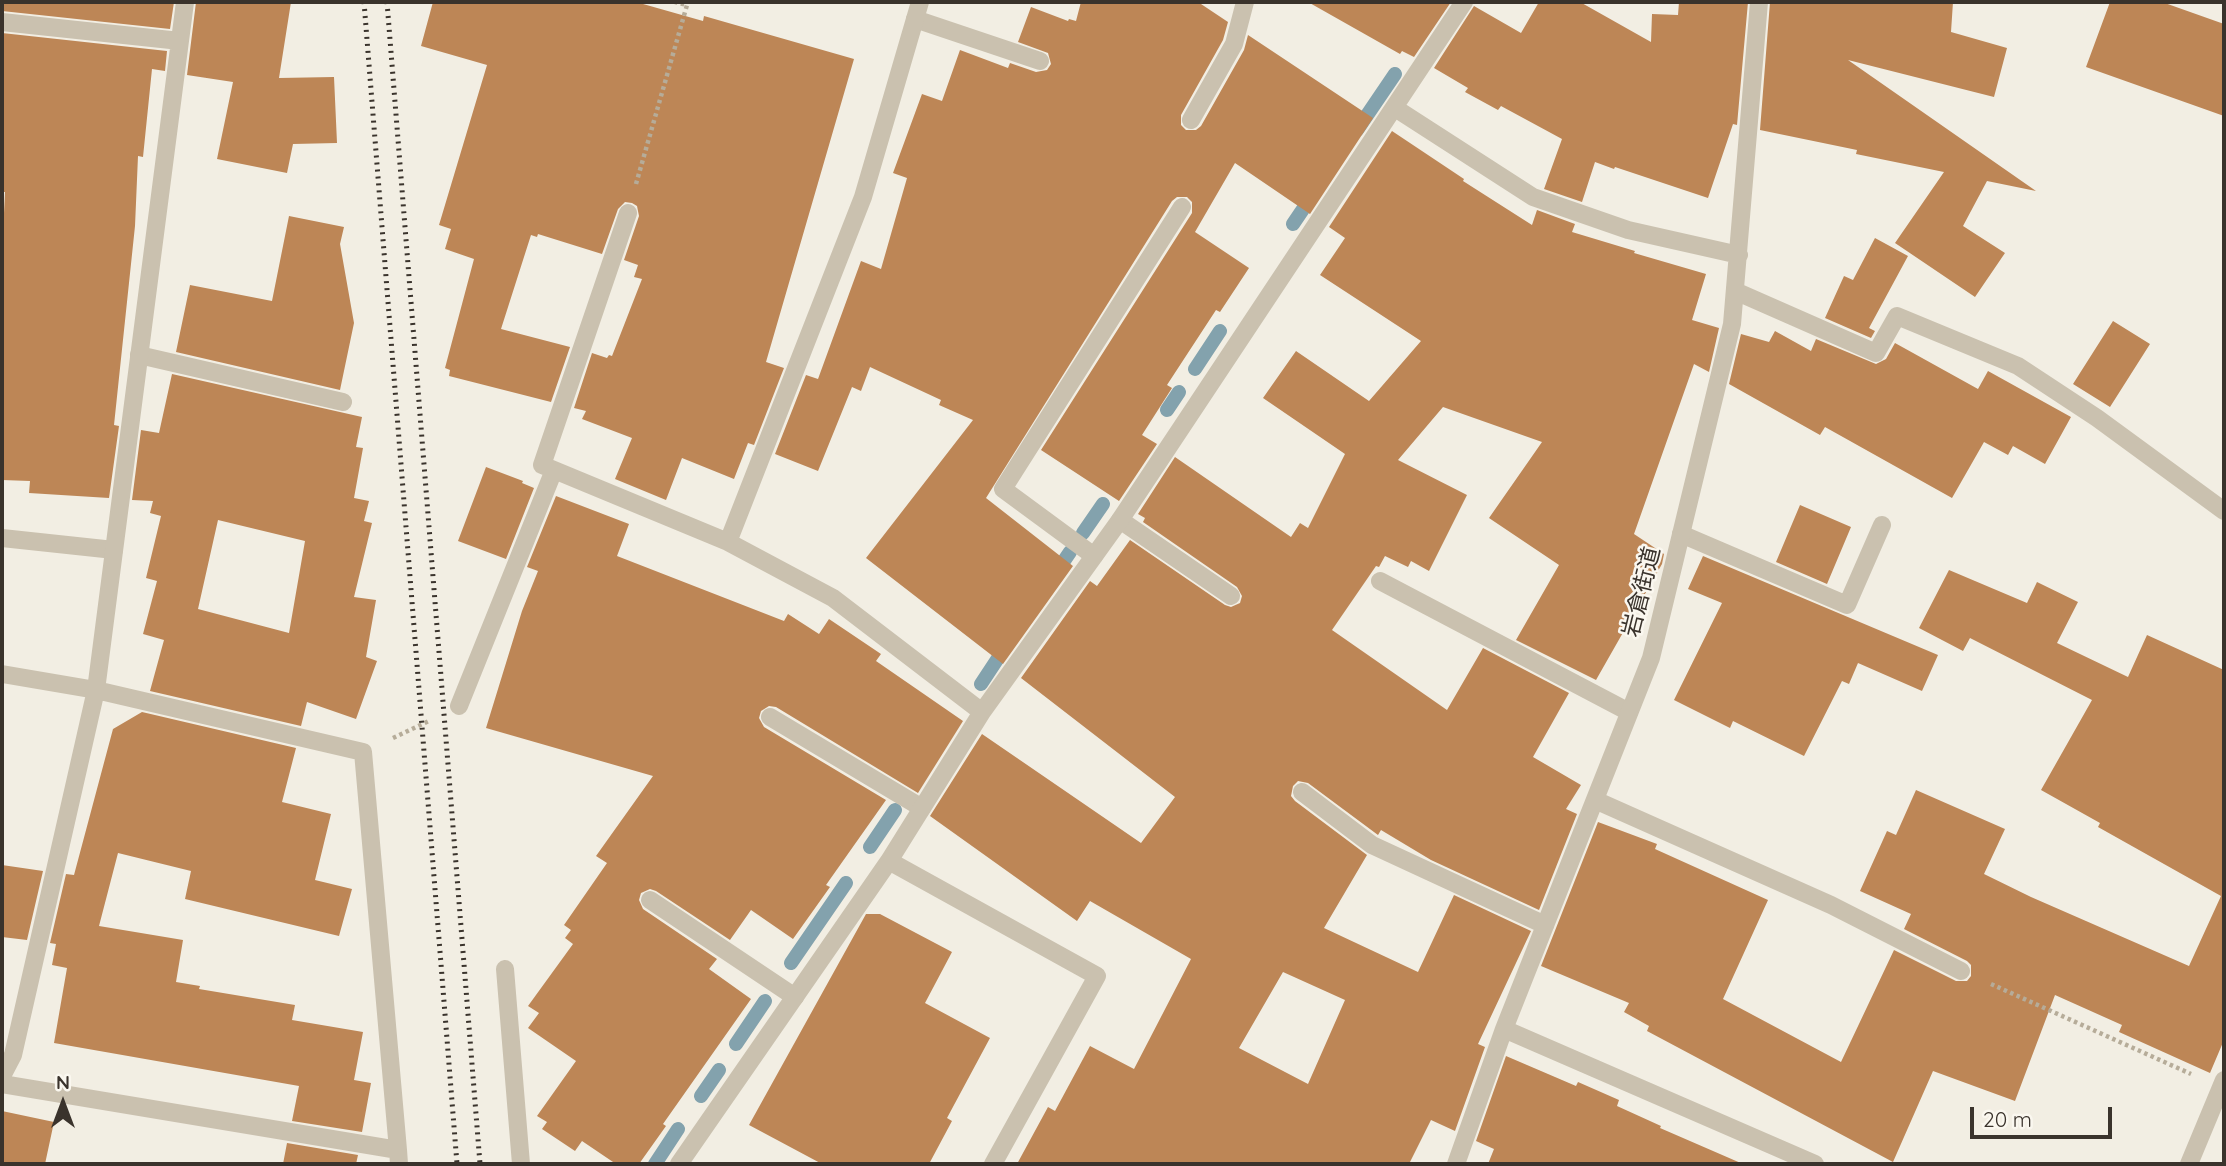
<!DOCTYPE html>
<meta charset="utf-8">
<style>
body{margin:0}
#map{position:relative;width:2226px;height:1166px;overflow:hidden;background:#f2eee3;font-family:Quicksand,sans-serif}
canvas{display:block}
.frame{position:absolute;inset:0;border:4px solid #3a332c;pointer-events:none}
.north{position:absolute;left:28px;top:1068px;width:70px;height:70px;-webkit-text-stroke:5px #faf7ef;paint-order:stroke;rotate:0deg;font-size:19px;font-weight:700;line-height:28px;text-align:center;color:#3a332c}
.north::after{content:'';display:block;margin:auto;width:24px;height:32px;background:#3a332c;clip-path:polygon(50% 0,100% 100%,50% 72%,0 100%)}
.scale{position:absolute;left:1970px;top:1107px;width:142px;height:32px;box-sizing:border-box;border:4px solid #3a332c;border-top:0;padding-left:9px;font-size:21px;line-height:24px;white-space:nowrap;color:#3a332c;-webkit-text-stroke:5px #faf7ef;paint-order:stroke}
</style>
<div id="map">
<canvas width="2226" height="1166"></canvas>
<div class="frame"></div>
<div class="north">N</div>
<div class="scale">20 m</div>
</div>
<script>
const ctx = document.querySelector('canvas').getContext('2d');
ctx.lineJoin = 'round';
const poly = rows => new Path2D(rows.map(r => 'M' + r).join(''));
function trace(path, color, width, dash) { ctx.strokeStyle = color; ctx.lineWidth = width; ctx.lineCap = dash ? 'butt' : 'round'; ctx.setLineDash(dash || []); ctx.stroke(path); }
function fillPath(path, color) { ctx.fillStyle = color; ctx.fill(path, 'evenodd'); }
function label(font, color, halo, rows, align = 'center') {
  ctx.font = font + ' Quicksand,"Noto Sans JP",sans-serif'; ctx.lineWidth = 5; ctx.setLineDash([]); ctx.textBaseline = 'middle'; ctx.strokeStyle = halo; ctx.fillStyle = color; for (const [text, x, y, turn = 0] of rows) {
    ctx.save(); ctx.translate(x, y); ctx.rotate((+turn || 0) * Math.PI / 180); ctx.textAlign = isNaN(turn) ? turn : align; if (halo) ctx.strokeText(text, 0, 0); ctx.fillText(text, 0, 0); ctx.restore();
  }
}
trace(poly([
 [1357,130,1395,74],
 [1293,224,1314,193],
 [1195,369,1220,331],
 [1167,410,1179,392],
 [1083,533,1103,504],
 [1055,574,1070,552],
 [981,684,1008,643],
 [870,847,895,810],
 [791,963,846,883],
 [736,1044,765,1001],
 [701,1096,719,1070],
 [655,1164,678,1129]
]), '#83a2ad', 14);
fillPath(poly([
 [2,2,174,2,170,29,2,11],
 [196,2,291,2,279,78,334,77,337,143,293,144,287,173,217,159,233,82,187,75],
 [433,2,636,2,703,21,704,16,854,59,766,362,784,368,754,445,748,443,734,479,682,458,666,500,615,479,632,438,582,419,586,411,574,408,592,353,607,358,609,355,612,356,642,279,634,277,638,265,624,260,639,216,637,206,632,203,625,202,618,209,602,254,538,234,537,237,531,235,501,329,570,347,551,402,449,376,450,370,445,368,474,259,445,249,451,229,439,225,487,65,421,46],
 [1081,2,1198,2,1228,22,1223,40,1181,115,1181,125,1186,130,1196,130,1201,126,1244,50,1248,35,1373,118,1310,214,1235,163,1195,232,1249,268,1220,312,1216,310,1167,385,1172,388,1142,435,1157,444,1119,501,1041,450,1192,213,1192,202,1187,197,1177,197,1172,201,986,498,1073,566,1003,664,866,558,973,420,939,405,941,400,870,367,861,391,852,387,818,471,775,454,806,375,818,379,861,261,881,269,907,178,893,173,922,94,942,101,960,50,1008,68,1010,63,1036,72,1047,70,1051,64,1048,53,1018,42,1031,7,1068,21,1069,19,1076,21],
 [1308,2,1451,2,1414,57,1402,51,1400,54],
 [1539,2,1580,2,1651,42,1652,14,1678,15,1679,2,1748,2,1737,125,1733,124,1708,198,1615,167,1614,169,1595,162,1582,202,1544,189,1562,139,1501,106,1498,110,1465,92,1468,88,1434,68,1474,6,1521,33],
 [1770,2,1953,2,1951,32,2007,48,1994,97,1848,60,2036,191,1987,181,1963,226,2005,253,1975,297,1895,243,1944,172,1856,154,1857,150,1760,130],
 [2110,2,2162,2,2224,24,2224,116,2086,67],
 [2,33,167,51,165,71,152,69,143,157,138,156,135,226,114,425,119,426,109,498,29,493,30,481,2,480,2,255,5,192,2,192],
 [1392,131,1464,179,1463,181,1532,225,1537,210,1575,224,1572,232,1635,251,1634,253,1706,274,1692,320,1719,328,1709,372,1694,364,1634,534,1664,554,1662,564,1596,680,1516,640,1559,565,1489,518,1542,442,1443,407,1398,460,1467,495,1429,571,1411,561,1408,567,1385,556,1379,567,1376,566,1332,630,1447,710,1483,648,1569,693,1533,757,1581,785,1566,809,1577,814,1539,910,1431,860,1381,830,1378,835,1308,783,1298,781,1293,786,1291,796,1295,801,1367,855,1324,928,1418,972,1454,895,1531,931,1478,1044,1485,1047,1455,1131,1431,1120,1409,1164,1017,1164,1048,1107,1055,1111,1090,1046,1134,1069,1191,959,1090,901,1077,921,930,816,982,734,1141,843,1175,797,1021,678,1090,581,1097,586,1130,540,1225,605,1231,607,1240,603,1242,596,1237,587,1143,522,1145,518,1138,514,1175,457,1291,537,1300,523,1308,528,1345,454,1263,398,1296,351,1369,401,1421,341,1320,275,1345,238,1329,227],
 [1283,972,1345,1000,1308,1084,1239,1048],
 [289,216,344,227,340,244,354,323,340,390,176,352,190,285,272,301],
 [1875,238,1908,256,1869,328,1875,331,1871,338,1825,318,1844,276,1853,280],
 [2113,321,2150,344,2110,407,2073,384],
 [1775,331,1811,351,1816,339,1876,364,1886,359,1895,343,1978,389,1988,371,2071,417,2045,464,2013,446,2008,455,1984,442,1952,498,1825,427,1820,435,1729,384,1741,334,1769,342],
 [172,374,362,417,356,447,363,448,354,498,369,501,364,521,372,523,354,597,376,600,366,657,377,661,356,719,307,702,301,726,150,691,164,640,143,634,157,581,146,578,161,516,150,513,153,501,132,500,141,430,159,433],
 [218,520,305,541,289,633,198,609],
 [486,467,523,481,522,483,534,488,506,559,458,541],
 [556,496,629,524,617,556,784,621,788,614,819,634,829,619,881,654,876,661,963,721,918,793,776,707,769,706,761,711,759,718,764,727,886,800,826,885,830,887,793,939,751,910,730,940,656,891,650,889,641,893,639,900,643,909,717,959,709,969,751,999,663,1124,666,1126,639,1164,616,1164,582,1141,575,1151,542,1129,547,1122,537,1116,576,1061,528,1028,539,1013,528,1006,573,944,565,938,571,930,564,925,607,863,596,856,653,776,486,728,522,611,538,571,527,567],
 [1800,505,1851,527,1827,584,1776,562],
 [1703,556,1938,655,1922,691,1858,663,1849,684,1842,681,1804,756,1733,721,1730,728,1674,700,1722,603,1688,589],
 [1949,570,2027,603,2037,582,2078,602,2057,643,2128,677,2147,635,2224,670,2224,1040,2210,1073,2119,1032,2122,1025,2055,995,2015,1101,1933,1071,1893,1162,1647,1031,1649,1026,1624,1012,1629,1003,1541,966,1598,822,1657,844,1655,849,1768,900,1723,999,1841,1062,1894,950,1956,981,1967,981,1971,976,1971,965,1967,961,1904,929,1911,914,1860,891,1887,831,1896,835,1916,790,2005,829,1984,874,2031,897,2189,966,2221,896,2098,827,2100,823,2041,790,2092,700,1970,638,1963,651,1919,628],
 [142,712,296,748,282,802,331,814,315,880,352,889,339,936,185,899,191,871,118,853,99,926,183,940,176,982,200,986,199,989,295,1005,292,1020,363,1032,354,1080,371,1083,362,1132,292,1121,299,1086,54,1043,67,968,52,965,56,944,50,943,66,874,74,875,113,729],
 [2,865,43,871,27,940,2,937],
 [866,914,880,914,952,952,925,1003,990,1038,947,1118,952,1121,929,1164,822,1164,749,1125],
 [1506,1056,1576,1086,1578,1082,1619,1100,1617,1106,1661,1126,1660,1128,1743,1164,1488,1164,1494,1149,1476,1141],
 [2,1111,54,1122,45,1164,2,1164],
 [287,1143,358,1155,356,1164,283,1164]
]), '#bd8656');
trace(poly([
 [636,184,687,5,675,2],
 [393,738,429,721],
 [1991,984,2191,1074]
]), '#b6ac99', 4.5, [3.5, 3.5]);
trace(poly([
 [915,19,1040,61],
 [139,355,343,402],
 [1120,520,1231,596],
 [1681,534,1847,605,1882,525],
 [2,538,114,550],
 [1094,556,1003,489,1182,207],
 [1380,581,1629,712],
 [770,717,922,808],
 [1302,792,1372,845,1545,925],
 [650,900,795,997]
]), '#cac1af', 18);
trace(poly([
 [920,2,863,197,728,542,833,598,982,712,889,861,1097,976,993,1164],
 [2,22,180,41],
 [1395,108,1533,197,1628,230,1739,255],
 [1191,120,1234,44,1245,2],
 [628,213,542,465,728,542],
 [1735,291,1876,353,1897,316,2018,366,2097,418,2224,511],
 [2,674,96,690,363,752,398,1150],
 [459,706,554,470],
 [982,712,1120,520,1464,2],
 [1595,800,1831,905,1961,971],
 [505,969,521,1164],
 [1504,1029,1815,1164],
 [2,1076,13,1055,96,690,185,2],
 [2,1084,398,1150,399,1164],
 [679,1164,889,861],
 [1456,1164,1504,1029,1651,658,1732,324,1759,2],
 [2189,1164,2224,1080]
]), '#cac1af', 18);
trace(poly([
 [364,2,457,1164],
 [387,2,480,1164]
]), '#3a332c', 5, [2, 5]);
label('23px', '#3a332c', '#faf7ef', [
 ["岩倉街道",1642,592,-76]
]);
</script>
